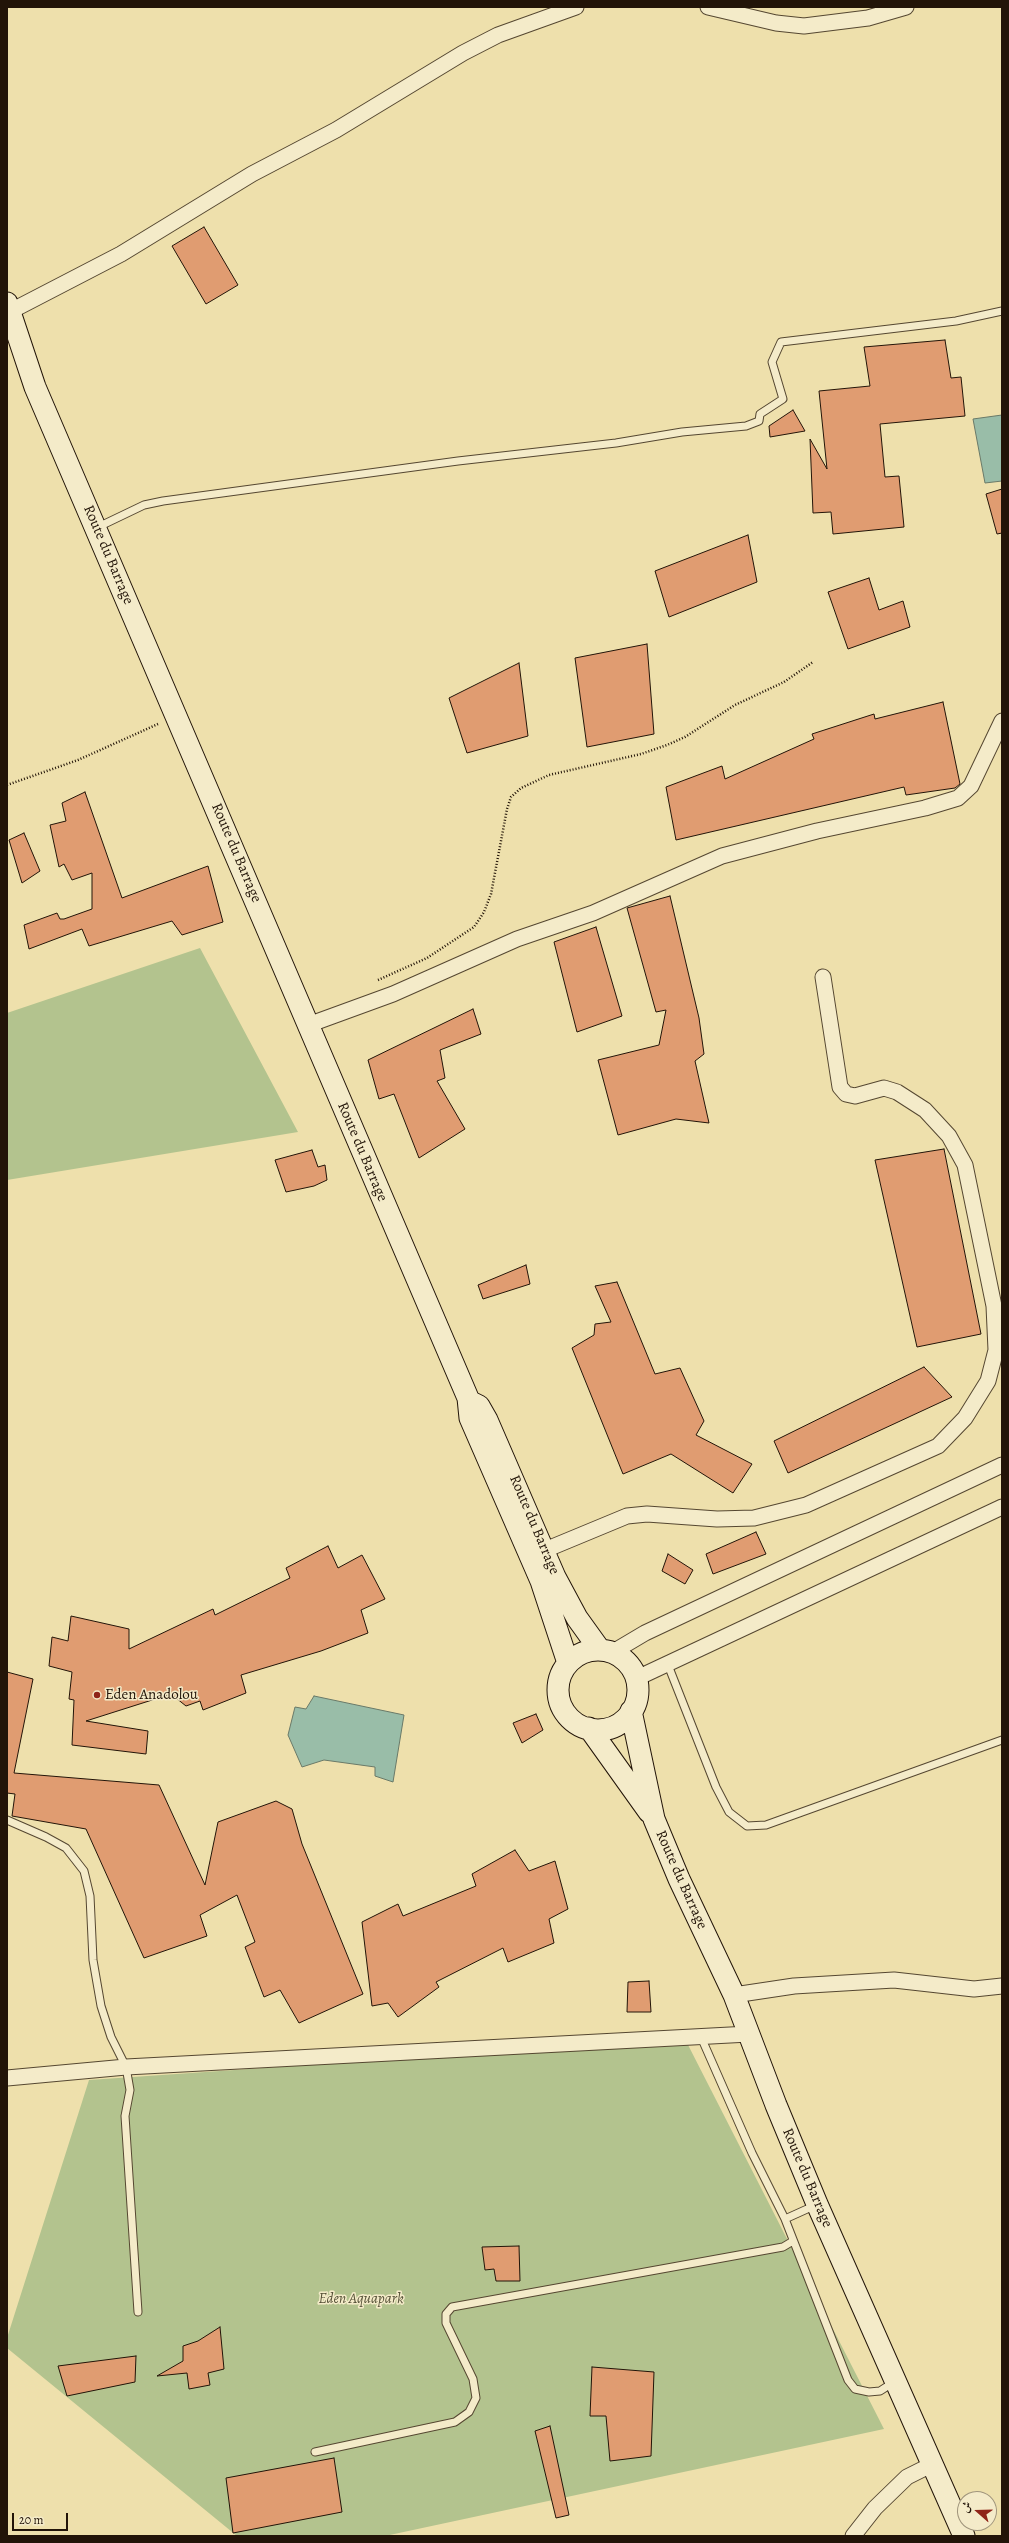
<!DOCTYPE html>
<meta charset="utf-8">
<style>
body{margin:0}
#map{position:relative;width:1009px;height:2543px;overflow:hidden;background:#eee0ac;font-family:Alegreya,Amiri,serif}
canvas{display:block}
.frame{position:absolute;inset:0;border:8px solid #221408;pointer-events:none}
.north{position:absolute;left:957px;top:2491px;width:40px;height:40px;box-sizing:border-box;background:#f4ebc9;border:1px solid #a0957c;border-radius:50%;rotate:290deg;font-size:11px;font-weight:700;line-height:16px;text-align:center;color:#221408}
.north::after{content:'';display:block;margin:auto;width:14px;height:18px;background:#8f2418;clip-path:polygon(50% 0,100% 100%,50% 72%,0 100%)}
.scale{position:absolute;left:12px;top:2513px;width:56px;height:18px;box-sizing:border-box;border:2px solid #221408;border-top:0;padding-left:5px;font-size:12px;line-height:14px;white-space:nowrap;color:#221408;-webkit-text-stroke:3px #f4ebc9;paint-order:stroke}
</style>
<div id="map">
<canvas width="1009" height="2543"></canvas>
<div class="frame"></div>
<div class="north">ش</div>
<div class="scale">20 m</div>
</div>
<script>
const ctx = document.querySelector('canvas').getContext('2d');
ctx.lineJoin = 'round';
function fillPath(path, color) { ctx.fillStyle = color; ctx.fill(path, 'evenodd'); }
const poly = rows => new Path2D(rows.map(r => 'M' + r).join(''));
function trace(path, color, width, dash) { ctx.strokeStyle = color; ctx.lineWidth = width; ctx.lineCap = dash ? 'butt' : 'round'; ctx.setLineDash(dash || []); ctx.stroke(path); }
function label(font, color, halo, rows, align = 'center') {
  ctx.font = font + ' Alegreya,serif'; ctx.lineWidth = 3; ctx.setLineDash([]); ctx.textBaseline = 'middle'; ctx.strokeStyle = halo; ctx.fillStyle = color; for (const [text, x, y, turn = 0] of rows) {
    ctx.save(); ctx.translate(x, y); ctx.rotate((+turn || 0) * Math.PI / 180); ctx.textAlign = isNaN(turn) ? turn : align; if (halo) ctx.strokeText(text, 0, 0); ctx.fillText(text, 0, 0); ctx.restore();
  }
}
fillPath(poly([
 [200,948,298,1132,7,1180,7,1013],
 [685,2039,884,2429,385,2536,237,2536,7,2348,7,2338,89,2080]
]), '#b3c38e');
const water = poly([
 [1002,415,1002,481,985,483,973,419,1002,415],
 [314,1696,404,1715,393,1782,375,1776,375,1767,324,1760,302,1767,288,1735,295,1707,306,1709,314,1696]
]);
fillPath(water, '#99bda8');
trace(water, '#697968', 1);
const building = poly([
 [204,227,238,285,206,304,172,246,204,227],
 [945,340,951,378,961,377,965,416,880,424,885,477,899,476,904,527,833,534,831,512,813,513,810,439,827,469,819,391,870,386,864,347,945,340],
 [793,410,805,431,770,437,769,426,793,410],
 [1002,489,1002,533,997,534,986,494,1002,489],
 [748,535,757,582,669,617,655,571,748,535],
 [869,578,879,610,903,601,910,627,848,649,828,592,869,578],
 [647,644,654,734,587,747,575,658,647,644],
 [519,663,528,736,467,753,449,698,519,663],
 [943,702,960,784,955,788,906,795,904,787,676,840,666,787,722,766,725,779,814,739,812,734,874,714,875,719,943,702],
 [85,792,122,898,208,866,223,922,182,935,172,921,89,946,82,929,29,949,24,925,57,913,60,919,64,919,92,909,92,873,72,880,64,864,59,867,50,825,66,821,62,803,85,792],
 [24,833,40,871,22,883,9,840,24,833],
 [670,896,699,1018,704,1054,695,1061,709,1123,676,1119,618,1135,598,1060,659,1045,666,1010,656,1012,627,908,670,896],
 [596,927,622,1016,577,1032,554,942,596,927],
 [473,1009,481,1034,440,1050,445,1078,437,1081,465,1129,419,1158,394,1094,379,1099,368,1060,473,1009],
 [944,1149,981,1334,917,1347,875,1160,944,1149],
 [312,1150,318,1167,325,1165,327,1180,314,1186,286,1192,275,1160,312,1150],
 [526,1265,530,1284,483,1299,478,1285,526,1265],
 [617,1282,655,1374,680,1368,704,1421,696,1435,752,1464,733,1493,671,1454,623,1474,572,1348,594,1335,595,1324,611,1322,595,1286,617,1282],
 [924,1367,952,1397,788,1473,774,1441,924,1367],
 [756,1532,766,1554,713,1574,706,1554,756,1532],
 [328,1546,338,1568,362,1555,385,1599,361,1610,368,1633,321,1651,241,1675,246,1693,203,1710,200,1701,186,1706,171,1694,86,1721,148,1731,146,1754,72,1745,74,1700,69,1699,72,1672,49,1666,52,1637,68,1641,71,1616,129,1629,129,1649,213,1609,215,1615,290,1578,286,1568,328,1546],
 [668,1554,693,1570,685,1584,662,1571,668,1554],
 [7,1672,33,1679,14,1773,159,1785,205,1885,218,1822,276,1801,292,1809,302,1844,363,1994,299,2023,280,1990,264,1997,245,1947,255,1942,237,1895,200,1915,207,1936,144,1958,86,1829,12,1816,15,1794,7,1793,7,1672],
 [536,1714,543,1730,522,1743,513,1723,536,1714],
 [515,1850,529,1871,555,1861,568,1909,549,1919,554,1943,508,1962,503,1948,436,1982,439,1987,398,2017,388,2003,372,2006,362,1922,398,1904,403,1916,476,1886,472,1874,515,1850],
 [649,1981,651,2012,627,2012,628,1982,649,1981],
 [519,2246,520,2281,496,2281,494,2269,485,2270,482,2247,519,2246],
 [220,2327,224,2369,208,2373,210,2385,189,2389,187,2373,157,2376,183,2361,183,2346,198,2341,220,2327],
 [136,2356,135,2382,67,2396,58,2366,136,2356],
 [592,2367,654,2372,651,2456,610,2461,606,2416,590,2416,592,2367],
 [550,2426,569,2515,556,2518,535,2431,550,2426],
 [334,2458,342,2512,233,2533,226,2478,334,2458]
]);
fillPath(building, '#e09c71');
trace(building, '#221408', 1);
const lane = poly([
 [96,528,144,505,163,501,458,461,616,443,682,432,746,426,759,421,760,414,783,399,772,362,781,342,956,321,1002,311],
 [668,1665,716,1787,729,1812,747,1826,766,1825,1002,1740],
 [7,1820,46,1837,66,1848,84,1871,90,1896,93,1960,101,2006,111,2037,126,2067,130,2090,125,2116,138,2312],
 [701,2037,752,2153,785,2219,848,2380,855,2389,869,2392,880,2391,894,2382],
 [785,2219,816,2205],
 [315,2452,455,2422,469,2412,476,2398,473,2379,446,2323,446,2314,452,2307,783,2247,793,2241]
]);
const street = poly([
 [708,7,776,23,804,26,868,18,906,7],
 [11,311,121,254,252,174,336,130,463,53,498,35,576,7],
 [308,1025,393,994,517,939,593,913,722,856,817,831,925,808,958,798,971,786,1002,721],
 [545,1550,627,1516,647,1514,717,1519,754,1518,806,1505,938,1446,965,1418,988,1381,996,1350,994,1306,965,1165,949,1136,925,1110,897,1092,884,1088,855,1096,846,1094,840,1087,823,977],
 [613,1652,645,1633,1002,1465],
 [635,1679,1002,1507],
 [734,1995,794,1986,894,1980,974,1989,1002,1986],
 [7,2078,126,2067,749,2034],
 [853,2536,875,2508,907,2477,933,2464]
]);
const secondary = poly([
 [7,303,35,387,468,1398,470,1418,541,1581,568,1663],
 [469,1401,479,1406,487,1420,555,1577,577,1618,600,1650],
 '558 1690a40 40 0 1 1 80 0a40 40 0 1 1-80 0Z',
 [631,1711,654,1819,679,1879,734,1995,776,2105,817,2204,964,2536],
 [589,1728,649,1812]
]);
trace(lane, '#554731', 9);
trace(street, '#554731', 17);
trace(secondary, '#221408', 23);
trace(poly([
 [7,785,78,760,158,724],
 [378,980,427,958,474,927,484,912,491,894,507,809,511,797,521,788,549,775,641,754,667,745,685,737,735,705,784,682,813,662]
]), '#221408', 2.5, [1, 2]);
trace(lane, '#f4ebc9', 7);
trace(street, '#f4ebc9', 15);
trace(secondary, '#f4ebc9', 21);
for (const [x, y, r, color] of [
 [97,1695,4,"#8f2418"]
]) { const dot = new Path2D(); dot.arc(x, y, r, 0, 2 * Math.PI); ctx.fillStyle = color; ctx.fill(dot); trace(dot, '#f4ebc9', 1.5); }
label('15px', '#221408', '#f4ebc9', [
 ["Route du Barrage",108,555,67],
 ["Route du Barrage",236,853,67],
 ["Route du Barrage",362,1152,67],
 ["Route du Barrage",534,1525,67],
 ["Route du Barrage",681,1880,66],
 ["Route du Barrage",807,2178,67]
]);
label('15px', '#221408', '#f4ebc9', [
 ["Eden Anadolou",105,1695]
], 'left');
label('italic 15px', '#555137', '#f4ebc9', [
 ["Eden Aquapark",361,2299]
]);
</script>
